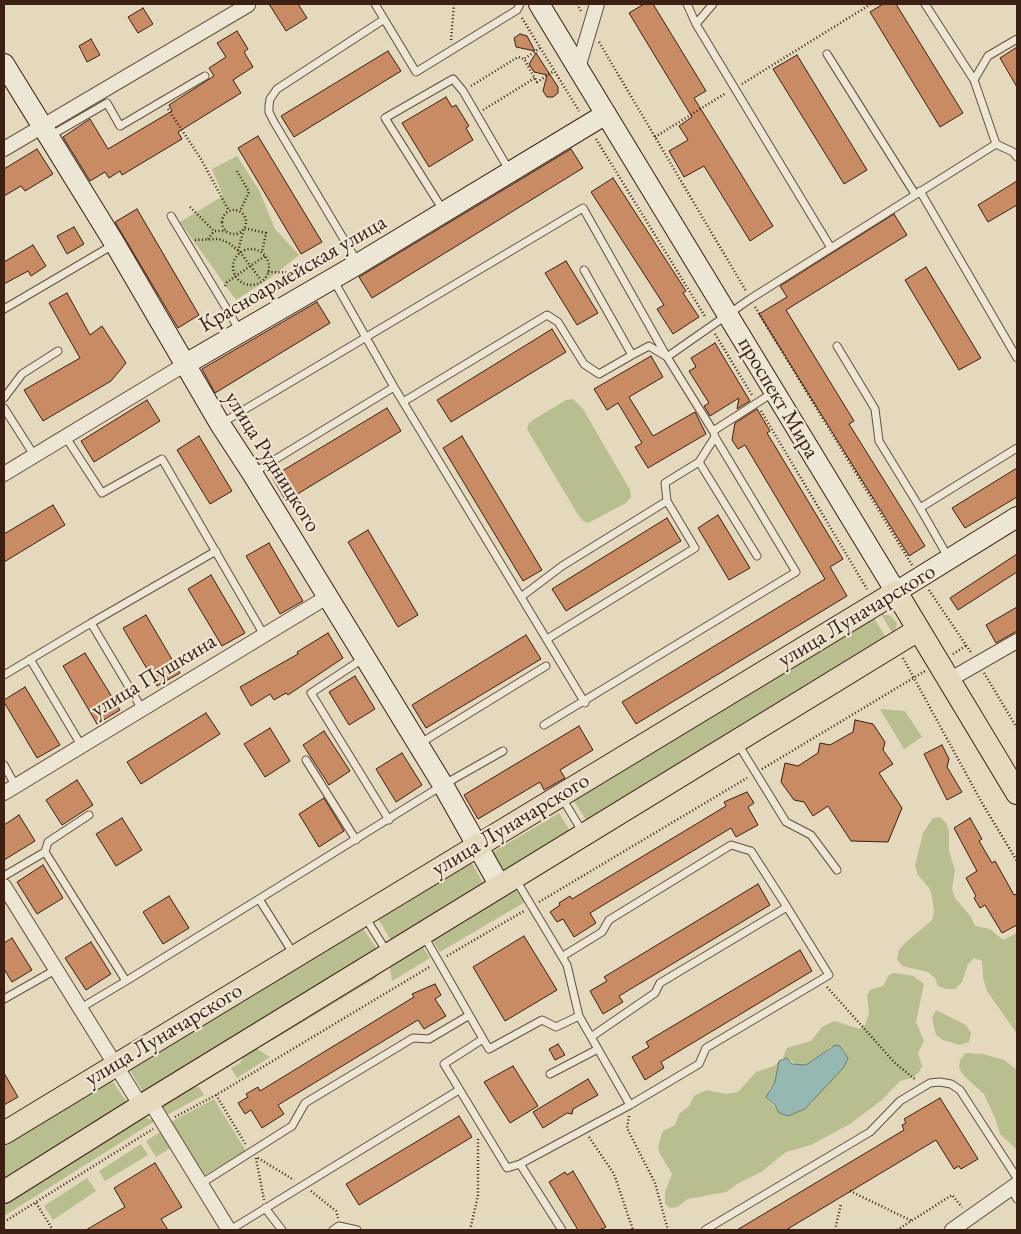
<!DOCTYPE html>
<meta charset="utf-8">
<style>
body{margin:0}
#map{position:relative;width:1021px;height:1234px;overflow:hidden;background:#e4d8bd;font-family:"EB Garamond",serif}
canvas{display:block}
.frame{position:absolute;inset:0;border:5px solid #3b2013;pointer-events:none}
</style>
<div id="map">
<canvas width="1021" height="1234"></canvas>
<div class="frame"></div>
</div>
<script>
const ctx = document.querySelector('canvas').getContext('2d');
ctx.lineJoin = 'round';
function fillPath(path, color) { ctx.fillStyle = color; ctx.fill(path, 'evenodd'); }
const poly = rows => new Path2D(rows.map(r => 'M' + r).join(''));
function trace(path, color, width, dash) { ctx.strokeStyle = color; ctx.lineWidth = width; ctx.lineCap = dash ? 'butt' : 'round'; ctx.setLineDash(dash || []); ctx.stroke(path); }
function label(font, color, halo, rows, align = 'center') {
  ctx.font = font + ' "EB Garamond",serif'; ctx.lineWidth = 4.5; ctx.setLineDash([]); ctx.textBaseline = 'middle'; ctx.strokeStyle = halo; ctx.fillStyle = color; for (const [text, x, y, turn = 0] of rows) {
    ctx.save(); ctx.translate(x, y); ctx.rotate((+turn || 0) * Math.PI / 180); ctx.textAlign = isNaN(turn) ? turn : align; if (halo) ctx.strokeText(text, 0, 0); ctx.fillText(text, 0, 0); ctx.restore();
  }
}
fillPath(poly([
 [237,156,259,190,275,229,299,255,270,278,236,300,180,222,223,196,212,169],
 [573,399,583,409,630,490,631,497,626,503,588,523,583,521,577,513,527,429,529,423,533,420,566,400],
 [881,614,891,616,897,623,894,636],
 [874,618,888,641,587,822,574,801],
 [880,709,905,711,922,737,904,749],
 [559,813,572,834,497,879,483,858],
 [940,817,946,823,949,832,949,851,955,870,952,889,955,898,971,917,975,926,990,929,1003,940,1017,933,1017,1034,987,991,983,978,982,961,974,958,968,964,962,982,955,989,946,989,938,986,935,978,928,972,902,966,897,959,899,950,904,944,932,920,934,912,932,896,929,888,918,875,915,866,923,833,933,818],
 [472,863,484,885,392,942,378,919],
 [514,889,520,892,525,902,440,952,432,939],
 [362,927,378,951,144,1093,129,1069],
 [422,946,430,958,392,981,389,963],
 [380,967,376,978,273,1040,265,1039],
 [894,973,913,976,924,984,916,1022,924,1041,918,1053,922,1066,919,1072,912,1078,900,1081,882,1100,850,1124,811,1145,786,1152,761,1172,737,1184,726,1192,688,1199,677,1207,670,1208,665,1204,665,1192,672,1174,660,1154,658,1148,661,1136,663,1131,675,1125,679,1114,689,1106,695,1095,707,1090,726,1094,738,1092,756,1072,774,1066,779,1061,775,1082,769,1089,768,1100,783,1115,788,1116,801,1111,812,1103,816,1095,841,1070,846,1053,840,1046,831,1046,818,1058,806,1065,797,1065,787,1058,783,1058,787,1048,811,1041,822,1027,834,1021,860,1029,865,1025,869,1014,867,995,870,990,883,986,889,975],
 [936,1010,966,1025,971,1033,969,1042,960,1045,943,1040,936,1035,932,1018],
 [252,1046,270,1057,237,1078,231,1068,240,1063,247,1050],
 [965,1053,983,1054,1004,1060,1017,1070,1017,1150,1000,1134,995,1118,984,1094,964,1076,959,1068,960,1060],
 [111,1079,128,1104,4,1183,4,1145],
 [199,1087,204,1095,165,1116,161,1109,161,1103,183,1089],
 [214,1099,246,1151,205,1175,171,1122],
 [144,1117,155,1121,4,1216,4,1203,136,1119],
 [162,1131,172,1147,156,1157,146,1141],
 [141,1144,148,1155,105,1181,99,1171],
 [87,1178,96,1191,53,1220,44,1206]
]), '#b8be8e');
const water = poly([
 [835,1045,840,1046,848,1058,844,1067,805,1109,788,1116,779,1113,775,1105,766,1097,775,1082,779,1061,787,1058,792,1064,806,1065,835,1045]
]);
fillPath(water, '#95b9b2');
trace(water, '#717c72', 1);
const building = poly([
 [269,4,298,4,307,18,286,31,269,4],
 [644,4,653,4,706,91,694,98,773,226,750,241,704,166,684,177,669,151,688,140,679,126,692,117,629,13,644,4],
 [883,4,896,4,963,113,940,127,870,12,883,4],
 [143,8,153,24,138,33,128,17,143,8],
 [237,31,248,49,244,52,253,67,233,80,241,93,178,132,182,139,122,175,120,171,109,178,105,172,90,181,63,137,90,119,108,149,172,111,169,105,214,76,209,68,226,57,217,43,237,31],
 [520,34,527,36,535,51,516,47,514,38,520,34],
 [91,39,100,55,87,62,79,46,91,39],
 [1017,47,1017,87,1000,58,1017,47],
 [388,51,401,71,294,137,281,116,388,51],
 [536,53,558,87,558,93,553,97,547,97,543,91,547,75,534,72,529,64,536,53],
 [797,55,867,170,844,184,773,69,797,55],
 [446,97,452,107,456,105,469,126,466,128,473,140,429,167,402,123,446,97],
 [258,136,322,242,301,254,238,148,258,136],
 [37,149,53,174,25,191,21,186,4,196,4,169,37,149],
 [571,149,583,168,372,298,359,277,571,149],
 [613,178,686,291,683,293,699,317,673,334,657,309,664,305,591,192,613,178],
 [1017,181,1017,205,988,222,978,205,1017,181],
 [137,209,199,315,178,328,115,222,137,209],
 [894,214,907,235,786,310,854,421,849,424,925,546,909,556,759,314,787,297,780,286,894,214],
 [74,227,84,244,67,254,57,236,74,227],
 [33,245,46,266,31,276,28,271,4,284,4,262,33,245],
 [566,261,598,313,577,325,545,273,566,261],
 [926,267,981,358,959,370,905,280,926,267],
 [67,293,90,335,102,326,126,363,111,381,43,421,24,390,80,358,49,303,67,293],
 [317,302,330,323,215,393,202,369,317,302],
 [552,329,566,352,451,422,437,400,552,329],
 [715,343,750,401,737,409,739,398,710,416,704,406,709,403,689,371,696,367,691,358,715,343],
 [651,356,663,377,629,397,653,436,695,412,706,434,648,468,635,447,642,443,618,403,607,410,594,389,651,356],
 [147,400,160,421,94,462,81,441,147,400],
 [387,408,401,431,286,501,272,477,387,408],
 [757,409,770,431,767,433,843,559,830,567,847,596,636,724,622,702,825,579,745,445,738,449,732,440,735,423,757,409],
 [199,436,232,491,210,504,177,450,199,436],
 [462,436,542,570,523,581,443,448,462,436],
 [1017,468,1017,497,965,528,952,508,1017,468],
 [53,505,65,525,4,562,4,534,53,505],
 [718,515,750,568,729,580,698,528,718,515],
 [667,518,681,541,566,611,552,589,667,518],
 [368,530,418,615,398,627,348,542,368,530],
 [269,543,303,601,280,614,246,556,269,543],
 [1017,554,1017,572,958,610,950,598,1017,554],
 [211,575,245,633,222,646,188,589,211,575],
 [1017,607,1017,631,996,643,986,625,1017,607],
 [146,615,180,673,157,686,123,628,146,615],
 [328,633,343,658,288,695,286,693,274,700,270,694,251,706,240,687,298,654,297,652,328,633],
 [526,635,541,659,426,728,412,705,526,635],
 [85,653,120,710,97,724,63,666,85,653],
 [355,676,375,709,349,725,329,692,355,676],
 [25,687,60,745,37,758,4,702,4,700,25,687],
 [206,713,220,734,141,784,127,762,206,713],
 [855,720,873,724,885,742,883,750,893,764,879,773,902,808,888,842,851,841,828,806,813,816,804,802,794,800,781,782,785,763,798,766,818,753,820,743,830,745,853,732,855,720],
 [579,726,593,750,560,770,565,778,544,790,540,782,478,819,464,795,579,726],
 [270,728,290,761,265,777,244,744,270,728],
 [324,731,350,771,329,785,303,745,324,731],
 [942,745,949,759,947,767,962,792,947,800,924,754,942,745],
 [402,753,422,785,396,802,376,769,402,753],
 [77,780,93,805,62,825,46,800,77,780],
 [747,792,754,803,748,807,758,825,736,837,731,828,590,913,596,923,574,937,563,919,557,922,550,912,560,905,559,903,570,896,572,899,726,806,724,802,747,792],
 [324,798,344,831,319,847,299,814,324,798],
 [19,815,35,841,4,860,4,825,19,815],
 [122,818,142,850,116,866,96,834,122,818],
 [970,818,982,839,979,841,992,863,995,861,1014,895,1017,894,1017,925,1002,933,985,905,980,908,974,898,976,896,966,878,977,871,954,828,970,818],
 [43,865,63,898,37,914,17,882,43,865],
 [758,884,770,905,619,996,623,1002,603,1014,590,991,607,981,604,977,758,884],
 [169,896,189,928,163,944,143,912,169,896],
 [524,936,557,990,505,1021,473,967,524,936],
 [12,938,32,970,12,982,4,969,4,943,12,938],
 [91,942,111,974,86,990,65,958,91,942],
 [800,950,812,971,661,1062,664,1068,645,1080,632,1057,649,1047,646,1042,800,950],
 [435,984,441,995,435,999,446,1016,424,1029,418,1020,278,1105,284,1114,262,1128,251,1110,245,1114,238,1103,248,1097,246,1094,258,1087,260,1091,414,997,412,994,435,984],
 [558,1044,565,1055,555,1060,549,1049,558,1044],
 [513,1066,538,1106,510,1123,484,1082,513,1066],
 [4,1073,18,1097,4,1105,4,1073],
 [588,1079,598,1095,573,1109,572,1114,567,1113,543,1128,533,1112,588,1079],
 [940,1098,978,1159,961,1169,959,1166,954,1169,936,1140,786,1230,737,1230,904,1130,902,1125,906,1123,904,1119,940,1098],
 [459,1116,472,1137,359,1205,346,1184,459,1116],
 [155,1163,182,1207,161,1219,168,1230,86,1230,125,1207,114,1188,155,1163],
 [573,1171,606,1227,599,1230,578,1230,549,1182,565,1172,567,1175,573,1171]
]);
fillPath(building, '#c88b63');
trace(building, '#3b2013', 1);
const lane = poly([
 [375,4,416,72,517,10,520,4],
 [925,4,974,80],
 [696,24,713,4],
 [827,54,915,194],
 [50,136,107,103,120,126,205,76],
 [996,144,974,80,988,56,1017,39],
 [920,191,1017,358],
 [443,210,385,118,453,79,463,91,509,170],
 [171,216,240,331],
 [831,248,996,144,1013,152,1017,157],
 [358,263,274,122,269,112,269,106,270,99,277,89,383,20],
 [584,270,632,355,649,346,667,357,750,299,831,248,696,24,687,4],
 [4,309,113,245],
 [837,346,875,409,879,441,920,508],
 [394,387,521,597],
 [4,398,22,374,58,351],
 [403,402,547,315,558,322,584,364,599,374,632,355],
 [4,408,34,455],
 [222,423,583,208,667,357,713,431,774,392],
 [714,433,715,437,699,462,757,556],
 [65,436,102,493,162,459,264,635],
 [253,473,394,387,334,281],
 [948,557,920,508,1017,448],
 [91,623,216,551],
 [547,639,695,548,667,501,665,483,699,462],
 [364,658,311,693,389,820],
 [30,659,81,745],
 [4,675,91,623,142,709],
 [585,703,521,597,562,566,667,501],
 [544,725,796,572,715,437],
 [419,744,546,666],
 [738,744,786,822,811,835,837,870],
 [306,760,356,840],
 [4,765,15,785],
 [562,798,582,831],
 [4,876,45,852],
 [516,880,567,965,579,1016,630,1105,699,1064,706,1048,829,975,787,907],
 [259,899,443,785,503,751],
 [365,917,387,952],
 [424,936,483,1039,444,1064,507,1168,520,1164,630,1105],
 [563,956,602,932,609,920,731,845,751,851,787,907,660,983,655,993,591,1037],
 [126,981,259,899,293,953],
 [4,999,55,970],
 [79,1009,126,981,45,852,48,842,89,815],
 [483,1039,489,1049,542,1020,556,1027,579,1016],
 [550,1074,598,1049],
 [520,1164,562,1230],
 [202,1183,292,1126,305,1103,413,1038,429,1039,468,1016],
 [1011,1188,1017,1199],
 [265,1208,282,1230],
 [230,1230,459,1090],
 [333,1230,339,1226,357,1230],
 [705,1230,870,1132,900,1101,930,1083,940,1082,951,1084,960,1090,1017,1178]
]);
const street = poly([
 [578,68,597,4],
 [4,149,248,5],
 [4,474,184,365],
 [949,680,1017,641],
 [4,793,327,597],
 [4,886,141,1106],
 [150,1101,229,1230],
 [952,1230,1017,1184]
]);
const secondary = poly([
 [539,4,896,592,1017,517],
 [4,64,115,244,220,424,252,473,443,785,500,886],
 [184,365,358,264,606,114]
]);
const primary = poly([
 [4,1133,896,592,1017,793],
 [4,1192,141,1106,918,630]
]);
trace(lane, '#654e3e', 9);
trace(street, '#654e3e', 16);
trace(secondary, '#3b2013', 22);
trace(primary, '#3b2013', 24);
trace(poly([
 [577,4,581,11],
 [522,18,579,111],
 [451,40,454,4],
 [599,42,746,291],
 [540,48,524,59,537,82,554,71],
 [742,84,871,4],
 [471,86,518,57,524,59],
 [168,109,201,159,229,211],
 [483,110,535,78],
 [655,137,726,93],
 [596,139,706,318],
 [237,171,249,192,240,211],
 [190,207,214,231,226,231],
 '222 222a12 12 0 1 1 24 0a12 12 0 1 1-24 0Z',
 [208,239,214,231],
 [195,240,219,239,229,243,240,252,261,280],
 '233 267a18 18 0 1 1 36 0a18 18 0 1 1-36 0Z',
 [238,251,244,228,266,233,262,252],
 [268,272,309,273],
 [225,286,227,282,265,256],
 [755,307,912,565],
 [715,334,752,395],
 [761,411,867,589],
 [929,590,972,654],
 [953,654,967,645],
 [903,658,982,803,1017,861],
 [984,673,1017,728],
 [762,769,925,671],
 [539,902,747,778],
 [447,956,524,911],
 [827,987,895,1063,916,1080],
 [216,1095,246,1145],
 [629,1116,627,1128,655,1183,668,1230],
 [175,1117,216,1095,431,966],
 [589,1137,614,1174,633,1230],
 [256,1158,264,1200],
 [258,1158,294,1180],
 [311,1191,336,1211,338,1218],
 [850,1191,912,1221],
 [36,1203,53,1230],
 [4,1222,153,1129],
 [470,1230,478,1196,478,1139],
 [835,1230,841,1204],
 [897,1230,952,1195,962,1207]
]), '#3b2013', 2.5, [1, 2.5]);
trace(lane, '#ede6d4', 7);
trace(street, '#ede6d4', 14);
trace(secondary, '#ede6d4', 20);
trace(primary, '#e4d8bd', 22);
label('22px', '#3b2013', '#ede6d4', [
 ["Красноармейская улица",293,274,-30],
 ["проспект Мира",778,398,59],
 ["улица Рудницкого",272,462,58],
 ["улица Луначарского",857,616,-31],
 ["улица Пушкина",154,676,-31],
 ["улица Луначарского",511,825,-31],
 ["улица Луначарского",164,1035,-31]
]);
</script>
